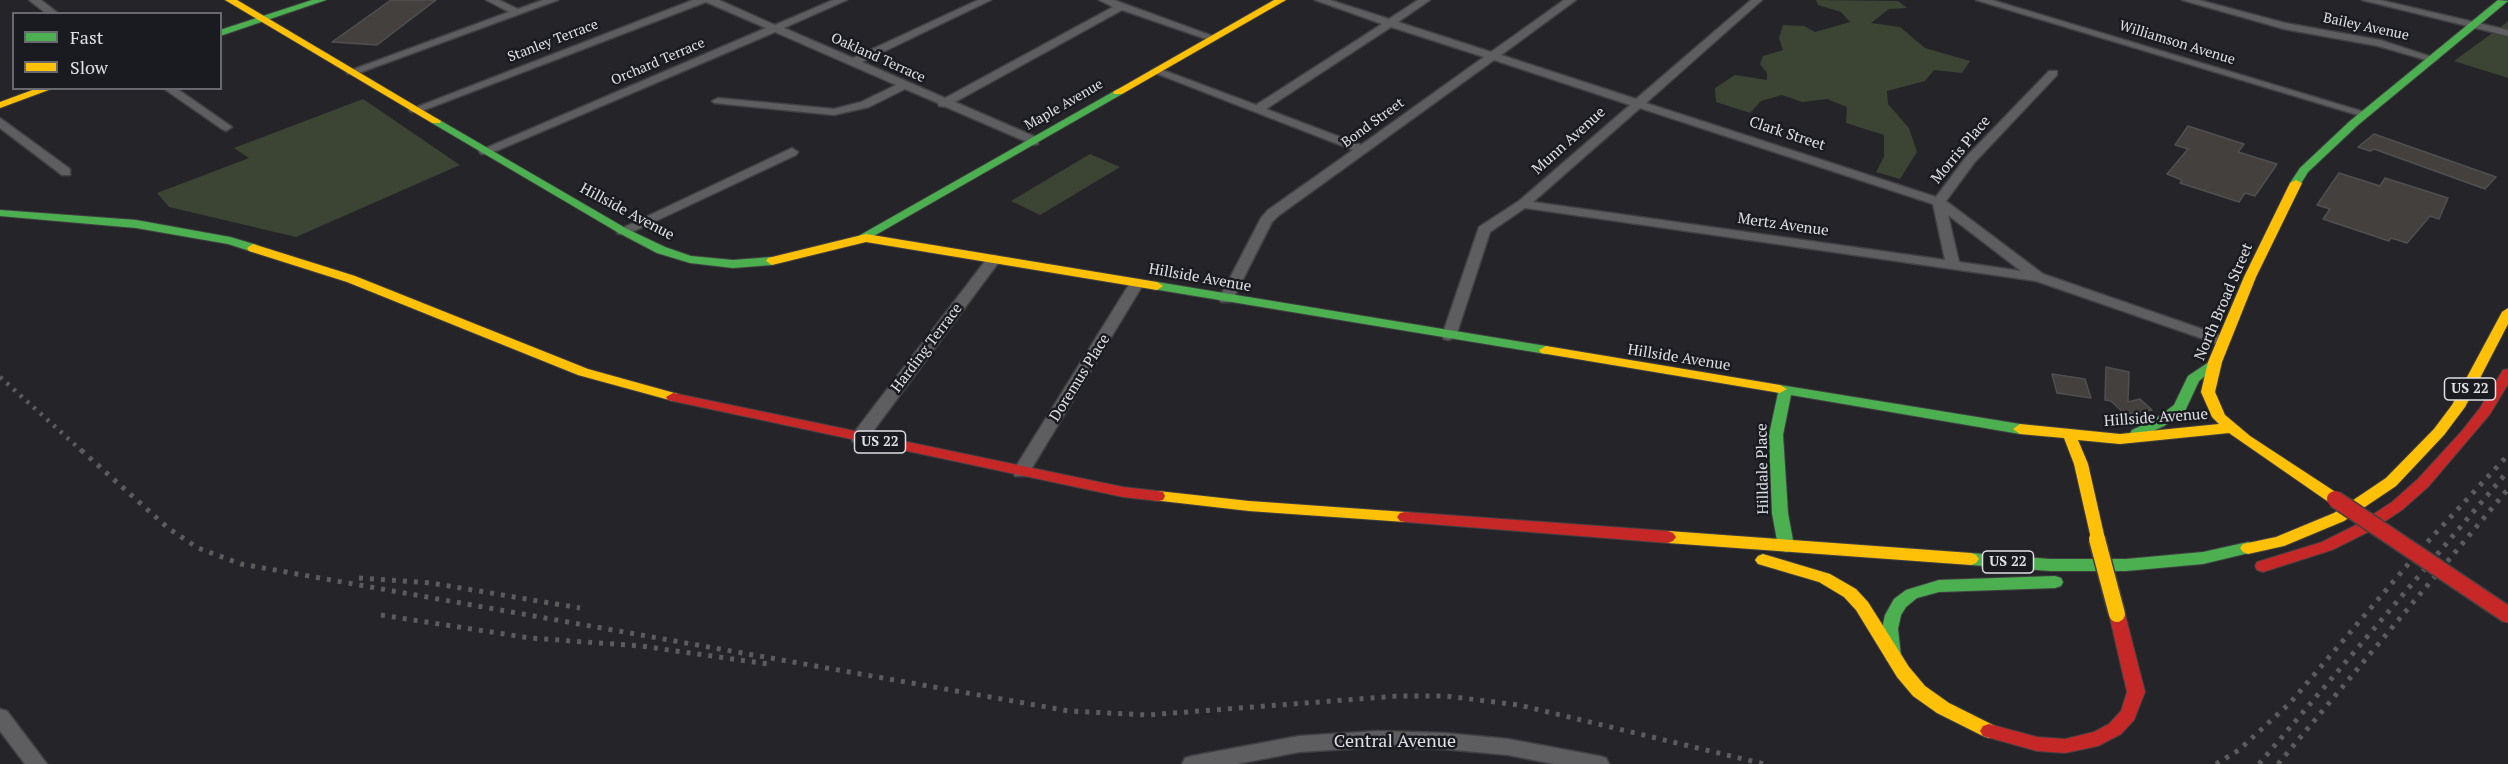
<!DOCTYPE html>
<style>
body{margin:0}
#map{position:relative;width:2508px;height:764px;overflow:hidden;background:#252529;font-family:"PT Serif",serif}
canvas{display:block}
.legend{position:absolute;left:12px;top:12px;width:210px;height:78px;box-sizing:border-box;background:#1a1b21;border:2px solid #696a6f;margin:0;padding:8px 10px;list-style:none;font-size:18px;color:#dfe0e4}
.legend li{display:flex;align-items:center;gap:12px;height:30px}
.legend b{width:30px;border:2px solid #696a6f}
</style>
<div id="map">
<canvas width="2508" height="764"></canvas>
<ul class="legend">
<li><b style="height:8px;background:#4caf50"></b>Fast</li>
<li><b style="height:8px;background:#ffc107"></b>Slow</li>
</ul>
</div>
<script>
const ctx = document.querySelector('canvas').getContext('2d');
ctx.lineJoin = 'round';
function fillPath(path, color) { ctx.fillStyle = color; ctx.fill(path, 'evenodd'); }
const poly = rows => new Path2D(rows.map(r => 'M' + r).join(''));
function trace(path, color, width, dash) { ctx.strokeStyle = color; ctx.lineWidth = width; ctx.lineCap = dash ? 'butt' : 'round'; ctx.setLineDash(dash || []); ctx.stroke(path); }
function label(font, color, halo, rows, align = 'center') {
  ctx.font = font + ' "PT Serif",serif'; ctx.lineWidth = 5; ctx.setLineDash([]); ctx.textBaseline = 'middle'; ctx.strokeStyle = halo; ctx.fillStyle = color; for (const [text, x, y, turn = 0] of rows) {
    ctx.save(); ctx.translate(x, y); ctx.rotate((+turn || 0) * Math.PI / 180); ctx.textAlign = isNaN(turn) ? turn : align; if (halo) ctx.strokeText(text, 0, 0); ctx.fillText(text, 0, 0); ctx.restore();
  }
}
fillPath(poly([
 [1816,0,1898,1,1907,8,1889,9,1871,23,1900,27,1925,48,1970,61,1962,73,1934,70,1925,81,1887,91,1888,104,1909,128,1917,152,1900,179,1876,172,1884,157,1884,135,1846,123,1847,107,1827,99,1802,102,1782,95,1761,101,1750,113,1716,102,1715,88,1735,75,1767,80,1767,73,1760,64,1763,56,1783,50,1779,38,1783,25,1804,26,1815,32,1850,22,1841,12,1818,5],
 [2508,21,2508,78,2454,61,2506,23],
 [363,99,460,165,296,237,169,207,157,193,249,158,234,148],
 [1090,154,1120,167,1040,215,1011,201]
]), '#3c4433');
const building = poly([
 [391,0,436,0,377,45,332,42,391,0],
 [2188,126,2244,144,2238,152,2277,164,2255,196,2245,193,2239,202,2180,183,2182,180,2167,174,2188,149,2175,145,2188,126],
 [2374,134,2496,177,2485,189,2374,149,2370,151,2358,147,2374,134],
 [2339,173,2380,186,2385,178,2448,198,2439,219,2430,216,2407,243,2391,238,2389,241,2323,219,2330,209,2317,205,2339,173],
 [2106,367,2129,372,2128,402,2140,399,2152,410,2128,414,2128,417,2111,401,2105,400,2106,367],
 [2052,374,2085,379,2091,398,2057,393,2052,374]
]);
fillPath(building, '#43403e');
trace(building, '#505051', 1.5);
const street = poly([
 [29,0,41,0,59,14,47,14,29,0],
 [486,0,499,0,518,9,543,0,558,0,356,74,348,74,346,72,509,12,486,0],
 [693,0,719,0,775,25,833,0,847,0,784,28,853,58,978,0,991,0,862,62,945,98,1113,7,1099,0,1114,0,1218,38,1209,40,1122,10,955,102,1038,138,1038,144,1034,145,946,107,939,106,938,103,905,89,869,107,834,115,714,103,712,101,718,98,834,109,861,102,896,85,775,32,489,154,481,154,479,151,766,28,706,2,419,112,411,112,409,110,693,0],
 [1315,0,1330,0,1389,19,1418,0,1430,0,1398,22,1491,52,1564,0,1576,0,1501,55,1636,99,1751,0,1762,0,1646,103,1936,197,1966,157,2049,71,2057,71,2057,75,1974,163,1946,201,2043,274,2228,338,2230,341,2223,345,2218,344,2036,281,1525,208,1490,232,1456,336,1449,340,1444,339,1442,336,1479,227,1519,201,1630,105,1494,60,1278,216,1272,222,1233,299,1231,302,1221,302,1219,299,1261,218,1268,210,1353,150,1150,71,1156,68,1160,69,1256,105,1382,24,1315,0],
 [1391,27,1484,57,1361,145,1266,109,1391,27],
 [1640,108,1933,204,1945,260,1533,202,1640,108],
 [1948,215,2021,271,1959,262,1948,215],
 [1976,0,1992,0,2371,114,2365,117,2361,116,1976,0],
 [2182,0,2199,0,2285,23,2380,40,2438,59,2433,62,2378,46,2284,29,2182,0],
 [2362,0,2380,0,2508,30,2508,36,2362,0],
 [163,88,176,88,232,127,226,131,222,129,163,88],
 [0,118,70,169,70,175,62,175,0,128,0,118],
 [792,148,798,152,796,155,628,234,618,234,616,231,792,148],
 [994,255,1001,259,865,442,853,442,851,438,853,434,989,256,994,255],
 [1137,279,1144,283,1027,476,1015,476,1013,472,1015,468,1130,283,1137,279],
 [0,709,7,711,47,764,25,764,0,731,0,709],
 [1378,731,1444,733,1508,739,1599,756,1606,758,1609,764,1554,764,1508,755,1444,749,1378,747,1299,752,1237,764,1182,764,1185,758,1192,756,1299,736,1378,731]
]);
const fast = poly([
 [312,0,326,0,220,36,220,30,312,0],
 [2498,0,2508,1,2358,125,2308,172,2300,185,2292,185,2290,183,2300,168,2350,121,2498,0],
 [1118,89,1122,90,1122,94,865,241,857,241,855,238,1118,89],
 [436,118,627,229,665,247,691,256,733,260,772,257,778,261,772,265,733,268,690,263,657,253,619,233,432,123,432,119,436,118],
 [0,210,136,220,230,237,257,245,259,248,253,252,228,244,136,228,0,216,0,210],
 [1157,282,1546,346,1553,350,1546,354,1153,289,1151,286,1153,283,1157,282],
 [2215,358,2222,362,2199,381,2185,411,2164,426,2142,436,2132,436,2130,433,2132,430,2154,420,2174,405,2188,376,2215,358],
 [1780,385,2020,424,2027,429,2020,434,1791,395,1783,435,1788,513,1794,546,1791,550,1786,552,1781,550,1778,546,1772,513,1769,435,1778,393,1773,389,1780,385],
 [2248,542,2253,544,2256,548,2253,552,2203,564,2126,571,2050,571,1971,565,1966,563,1963,559,1966,555,1971,553,2050,559,2126,559,2203,552,2248,542],
 [2055,576,2061,578,2063,582,2061,586,2055,588,1939,592,1917,598,1906,607,1901,615,1898,629,1901,656,1899,661,1893,663,1887,661,1885,656,1882,629,1885,615,1894,599,1906,590,1939,580,2055,576]
]);
const slow = poly([
 [225,0,237,0,441,121,440,123,432,123,225,0],
 [1274,0,1286,0,1122,94,1114,94,1113,92,1274,0],
 [38,88,54,88,0,108,0,102,38,88],
 [2296,180,2302,183,2256,277,2222,362,2215,392,2225,415,2250,436,2340,495,2342,499,2340,503,2335,504,2330,503,2229,433,2120,444,2078,440,2088,464,2105,539,2102,543,2092,543,2074,464,2064,438,2020,434,2013,429,2020,424,2120,434,2219,424,2212,417,2201,392,2208,362,2244,277,2290,183,2296,180],
 [866,234,1157,282,1163,286,1157,290,866,242,772,265,766,261,768,258,866,234],
 [253,244,355,276,588,369,678,394,680,397,673,401,578,375,347,282,249,251,247,248,253,244],
 [2508,308,2508,324,2465,407,2444,435,2396,486,2344,521,2284,546,2248,554,2243,552,2240,548,2243,544,2276,537,2334,513,2386,478,2434,429,2452,405,2502,312,2508,308],
 [1546,346,1780,385,1787,389,1780,393,1541,353,1539,350,1546,346],
 [1158,491,1249,501,1405,512,1410,513,1413,517,1410,521,1405,522,1249,511,1153,500,1151,496,1153,492,1158,491],
 [1668,531,1971,553,1976,555,1979,559,1976,563,1971,565,1668,543,1663,541,1660,537,1663,533,1668,531],
 [1763,554,1830,574,1856,589,1868,602,1909,667,1925,686,1949,703,1995,726,1998,731,1995,736,1989,738,1983,736,1937,713,1913,696,1897,677,1856,610,1844,597,1819,582,1758,564,1755,560,1758,556,1763,554]
]);
const jam = poly([
 [2508,369,2508,384,2490,414,2428,487,2402,510,2370,531,2332,550,2263,572,2257,570,2255,566,2257,562,2322,542,2360,523,2392,502,2418,479,2461,432,2480,408,2503,370,2508,369],
 [673,393,1123,487,1158,491,1163,492,1165,496,1163,500,1158,501,1123,497,668,400,666,397,673,393],
 [1405,512,1668,531,1673,533,1676,537,1673,541,1668,543,1405,522,1400,521,1397,517,1400,513,1405,512],
 [2117,608,2123,610,2125,614,2145,692,2134,720,2121,734,2098,746,2065,753,2037,751,1983,736,1980,731,1983,726,1989,724,2037,737,2065,739,2094,732,2109,724,2121,711,2127,692,2109,614,2111,610,2117,608]
]);
trace(street, '#414144', 3);
trace(fast, '#414144', 2);
trace(slow, '#414144', 2);
trace(jam, '#414144', 2);
fillPath(street, '#5e5e61');
fillPath(fast, '#4caf50');
fillPath(slow, '#ffc107');
fillPath(jam, '#c62828');
trace(poly([
 [0,377,82,451]
]), '#5c5c5f', 4.5, [3, 6]);
trace(poly([
 [81,450,168,528,198,548,241,564,1069,711,1147,715,1398,696,1446,696,1519,705,1764,764],
 [359,578,431,583,580,608],
 [381,615,530,638,641,646,768,664],
 [2216,764,2239,750,2290,703,2421,549,2508,455],
 [2259,764,2508,471],
 [2278,764,2508,489]
]), '#5c5c5f', 5, [4, 7]);
const slowBridge = poly([
 [2097,539,2117,614]
]);
const jamBridge = poly([
 [2335,499,2508,615]
]);
trace(slowBridge, '#414144', 19, []);
trace(jamBridge, '#414144', 19, []);
trace(slowBridge, '#ffc107', 16);
trace(jamBridge, '#c62828', 16);
label('14px', '#dfe0e4', '#1a1b21', [
 ["Bailey Avenue",2366,27,12],
 ["Stanley Terrace",553,41,-21],
 ["Williamson Avenue",2177,43,17],
 ["Oakland Terrace",878,58,24],
 ["Orchard Terrace",658,62,-23],
 ["Maple Avenue",1064,105,-30],
 ["Bond Street",1373,123,-36]
]);
for (const [x, y, w] of [
 [2470,389,51],
 [880,442,51],
 [2008,562,51]
]) { const box = new Path2D(); box.roundRect(x - w / 2, y - 11, w, 22, 4.5); ctx.fillStyle = '#1a1b21'; ctx.fill(box); trace(box, '#dfe0e4', 1.5); }
label('bold 14px', '#dfe0e4', null, [
 ["US 22",2470,389],
 ["US 22",880,442],
 ["US 22",2008,562]
]);
label('15px', '#dfe0e4', '#1a1b21', [
 ["Clark Street",1787,134,18],
 ["Munn Avenue",1569,141,-42],
 ["Morris Place",1961,150,-50],
 ["Hillside Avenue",627,212,28],
 ["Mertz Avenue",1783,225,8],
 ["Hillside Avenue",1200,278,10],
 ["North Broad Street",2224,302,-67],
 ["Harding Terrace",927,348,-53],
 ["Hillside Avenue",1679,358,9],
 ["Doremus Place",1080,378,-58],
 ["Hillside Avenue",2156,418,-4],
 ["Hilldale Place",1763,469,-91]
]);
label('18px', '#dfe0e4', '#1a1b21', [
 ["Central Avenue",1395,742]
]);
</script>
